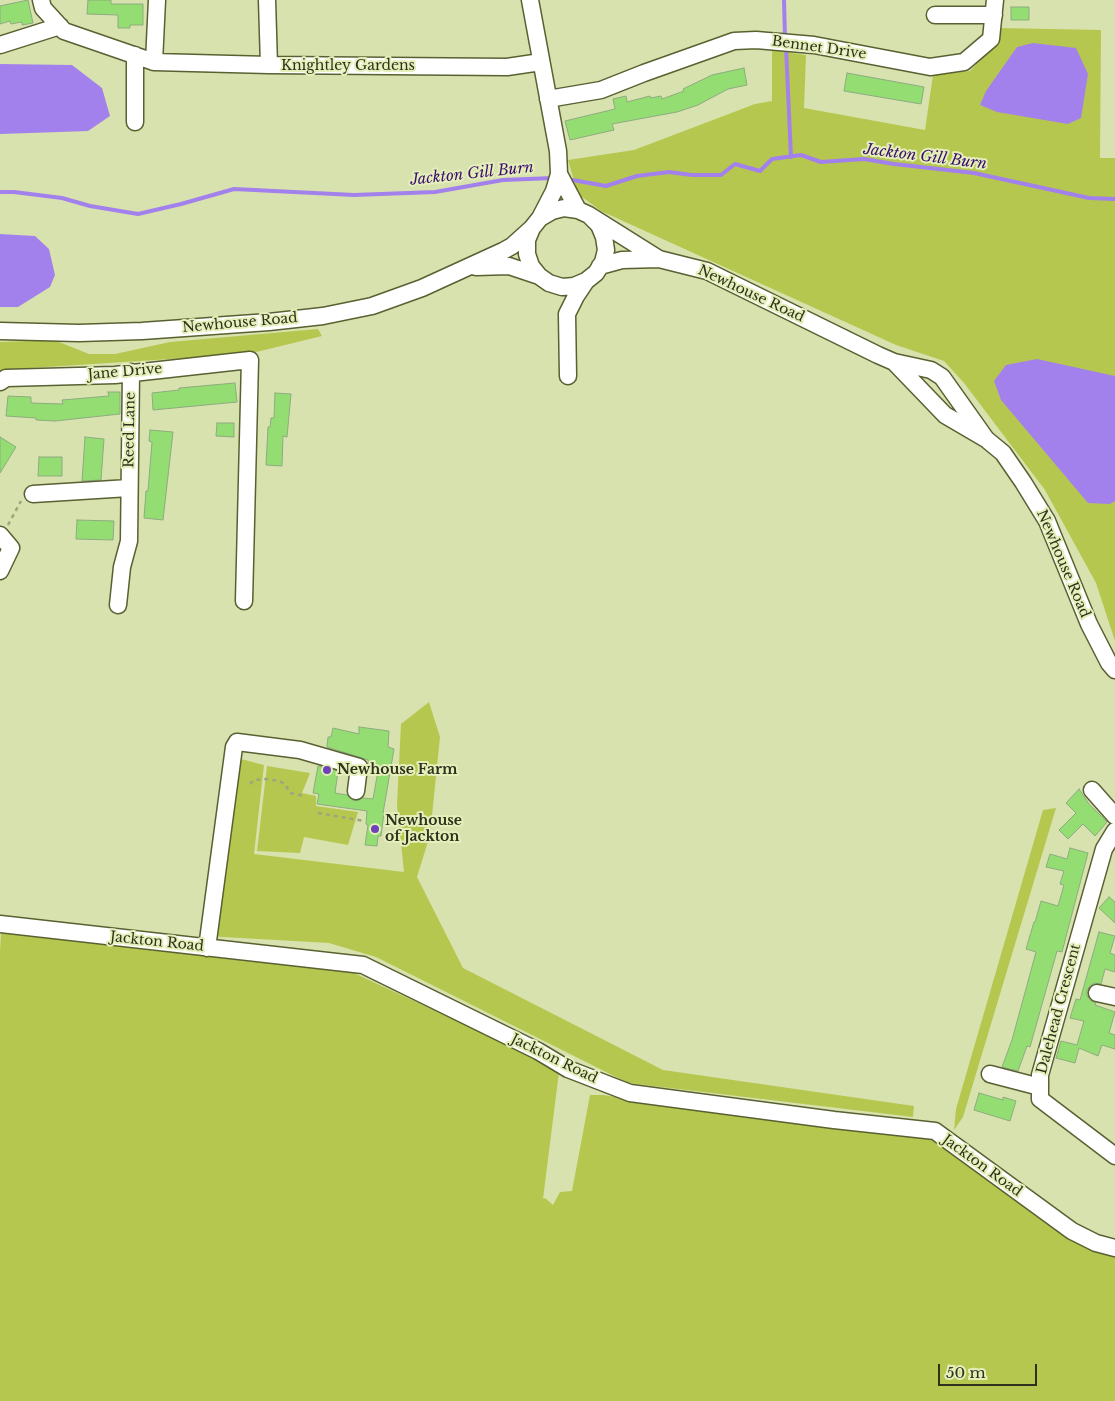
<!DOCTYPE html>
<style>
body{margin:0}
#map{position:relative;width:1115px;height:1401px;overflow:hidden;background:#d8e2ae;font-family:"Libre Baskerville",serif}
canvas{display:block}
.scale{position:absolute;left:938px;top:1364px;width:99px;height:22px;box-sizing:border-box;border:2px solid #2e321d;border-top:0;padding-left:6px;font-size:15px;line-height:18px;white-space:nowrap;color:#2e321d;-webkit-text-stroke:4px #e5efba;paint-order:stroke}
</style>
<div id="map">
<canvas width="1115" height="1401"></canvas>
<div class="scale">50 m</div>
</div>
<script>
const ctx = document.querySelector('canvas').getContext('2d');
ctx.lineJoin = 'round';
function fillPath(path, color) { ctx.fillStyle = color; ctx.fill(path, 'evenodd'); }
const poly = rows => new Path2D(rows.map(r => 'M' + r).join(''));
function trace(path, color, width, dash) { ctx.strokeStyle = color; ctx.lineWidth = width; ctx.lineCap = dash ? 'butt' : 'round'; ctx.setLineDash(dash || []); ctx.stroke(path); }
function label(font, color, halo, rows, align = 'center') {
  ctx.font = font + ' "Libre Baskerville",serif'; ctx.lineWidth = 4; ctx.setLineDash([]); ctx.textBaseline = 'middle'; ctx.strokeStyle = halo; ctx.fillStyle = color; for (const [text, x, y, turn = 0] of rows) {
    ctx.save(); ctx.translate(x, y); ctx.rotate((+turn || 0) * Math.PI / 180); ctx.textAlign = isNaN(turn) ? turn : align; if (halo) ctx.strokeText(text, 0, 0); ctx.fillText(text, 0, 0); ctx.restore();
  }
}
fillPath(poly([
 [1000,28,1101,30,1100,158,1115,158,1115,641,1096,583,1045,490,964,383,944,361,896,345,601,211,578,194,568,160,634,150,755,104,772,101,772,50,806,55,804,108,925,130,933,75,970,71,995,45],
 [318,329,322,336,248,354,0,370,0,342,54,340,89,354,115,354,170,342],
 [429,702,440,737,430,835,417,877,463,968,663,1070,914,1106,913,1117,628,1083,376,957,329,943,206,936,237,758,264,765,254,854,404,872,397,805,401,724],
 [267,766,310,773,302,793,316,796,316,806,358,812,348,845,304,837,300,853,257,851],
 [1056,808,963,1117,954,1130,956,1109,1043,810],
 [7,930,339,966,476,1030,559,1072,543,1199,545,1198,553,1205,560,1192,572,1191,590,1095,603,1095,715,1112,932,1136,1115,1255,1115,1401,0,1401,0,951,1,934]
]), '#b6c74f');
fillPath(poly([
 [1033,43,1076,48,1088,74,1081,118,1068,124,997,112,980,105,986,91,1017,47],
 [0,64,72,65,102,88,110,116,88,131,0,134],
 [0,234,35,236,49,249,55,275,50,287,18,307,0,307],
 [1037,359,1115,376,1115,501,1110,504,1088,503,1001,400,994,381,1006,365]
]), '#a381ed');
trace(poly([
 [784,0,785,38],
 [786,47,791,157],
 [567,179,606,186,637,176,669,172,692,175,721,175,735,164,760,171,772,159,801,155,821,162,864,159,894,164,974,173,1089,198,1115,199],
 [0,192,14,192,62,198,90,206,138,214,181,204,234,189,354,195,435,192,503,180,553,178]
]), '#a381ed', 4);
const building = poly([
 [28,0,33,23,22,25,22,22,11,24,10,21,0,24,0,6,28,0],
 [88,0,111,0,111,4,143,4,143,25,130,25,130,28,118,28,118,15,87,14,88,0],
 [1011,7,1029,7,1029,20,1011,20,1011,7],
 [744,68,747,85,728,89,698,105,677,112,612,124,614,130,570,140,565,121,615,109,613,99,626,96,627,102,650,96,651,98,661,96,662,99,684,91,683,89,712,75,744,68],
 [847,73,924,87,921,104,844,91,847,73],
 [235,383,237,402,153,410,152,393,179,390,179,388,235,383],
 [108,392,120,392,120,414,55,421,36,420,36,418,6,416,8,396,31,397,31,403,63,404,62,400,109,396,108,392],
 [275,393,291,394,287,437,283,436,282,466,266,465,268,427,270,427,271,418,274,418,275,393],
 [217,423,234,423,234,437,216,436,217,423],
 [150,430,173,432,163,520,144,518,146,491,148,491,152,442,149,441,150,430],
 [0,437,16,447,0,473,0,437],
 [85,437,104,439,101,480,82,481,85,437],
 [39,457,62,457,62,476,38,476,39,457],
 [77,520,114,521,113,540,76,539,77,520],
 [359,727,389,731,388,747,394,749,383,813,384,813,381,836,378,836,377,846,365,845,368,825,366,824,367,811,317,804,319,794,313,793,318,766,338,771,335,793,347,795,354,801,359,800,363,798,373,799,378,771,369,770,368,760,362,758,327,747,328,737,331,737,333,728,359,734,359,727],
 [1079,789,1089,804,1107,822,1095,836,1083,824,1068,839,1059,830,1076,813,1066,803,1079,789],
 [1070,848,1088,853,1062,952,1057,951,1030,1047,1027,1046,1018,1071,1002,1067,1012,1040,1036,952,1026,949,1034,922,1035,922,1041,901,1058,906,1064,885,1060,884,1064,871,1046,867,1050,854,1067,859,1070,848],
 [1109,897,1115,902,1115,923,1099,908,1109,897],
 [1099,932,1115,936,1110,953,1115,955,1115,972,1105,969,1101,984,1094,983,1090,986,1087,990,1087,996,1091,1001,1096,1003,1095,1005,1115,1012,1109,1033,1115,1035,1115,1049,1102,1045,1098,1056,1079,1048,1075,1063,1056,1058,1061,1041,1077,1045,1084,1021,1070,1018,1076,999,1080,1000,1099,932],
 [979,1093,1003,1100,1003,1097,1016,1101,1010,1121,974,1110,979,1093]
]);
fillPath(building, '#94dd72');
trace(building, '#8dab80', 1);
const minor = poly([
 [41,0,43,8,64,31,154,62,269,65,507,67,541,62],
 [267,0,269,65],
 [530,0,558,151,559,174,554,191,540,218],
 [935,15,994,15],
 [0,45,60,26],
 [154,62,157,0],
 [548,99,601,90,644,73,734,41,756,40,814,45,930,67,964,62,991,39,995,0],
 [135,122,135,55],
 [559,174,578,210],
 [589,215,599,225,604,237,606,250,603,262,596,273,586,281,574,286,562,287,549,283,539,276,531,266,527,254,527,240,532,228,540,218,552,211,564,208,578,210,589,215,659,259],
 [600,266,622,260,659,259,707,271,878,355,894,362,931,370,942,377,986,439],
 [476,267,509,266,539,276],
 [0,331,79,333,142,331,269,322,323,316,372,306,422,288,503,251,512,246,532,228],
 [894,362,945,415,986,439,1003,453,1023,482,1047,521,1089,624,1109,663,1115,670],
 [568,376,567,314,576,296,586,281],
 [0,382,6,378,115,375,250,360,244,601],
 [33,494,129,488],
 [0,535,11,548,0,571],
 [118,605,122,567,129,541,131,372],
 [1092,790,1115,816],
 [1115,831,1104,849,1040,1075,1040,1099,1115,1156],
 [0,924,363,965,538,1051,568,1069,630,1093,834,1120,935,1131,1072,1231,1096,1243,1115,1248],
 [207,948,234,747,237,742,300,750,359,767,356,791],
 [1097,993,1115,997],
 [990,1074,1040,1087]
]);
trace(minor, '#596031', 19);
trace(poly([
 [8,525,21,501],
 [250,784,254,780,266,779,279,781,285,784,290,793,304,796],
 [318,813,364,821]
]), '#9ea67d', 2.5, [4, 4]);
trace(minor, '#fff', 16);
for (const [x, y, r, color] of [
 [327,770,5,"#6f42ba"],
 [375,829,5,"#6f42ba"]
]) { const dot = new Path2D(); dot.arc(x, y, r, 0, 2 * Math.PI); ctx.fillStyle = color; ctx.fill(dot); trace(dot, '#e5efba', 2); }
label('14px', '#2e321d', '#e5efba', [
 ["Bennet Drive",819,48,8],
 ["Knightley Gardens",348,66],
 ["Newhouse Road",751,294,25],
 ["Newhouse Road",240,323,-5],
 ["Jane Drive",125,372,-5],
 ["Reed Lane",130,430,-89],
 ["Newhouse Road",1063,564,67],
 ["Jackton Road",157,942,6],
 ["Dalehead Crescent",1059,1009,-75],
 ["Jackton Road",554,1059,26],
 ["Jackton Road",982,1166,36]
]);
label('bold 14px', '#2e321d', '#e5efba', [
 ["Newhouse Farm",337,770],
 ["Newhouse",385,821],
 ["of Jackton",385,837]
], 'left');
label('italic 15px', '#3a0d6f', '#e5efba', [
 ["Jackton Gill Burn",925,157,7],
 ["Jackton Gill Burn",472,174,-6]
]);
</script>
